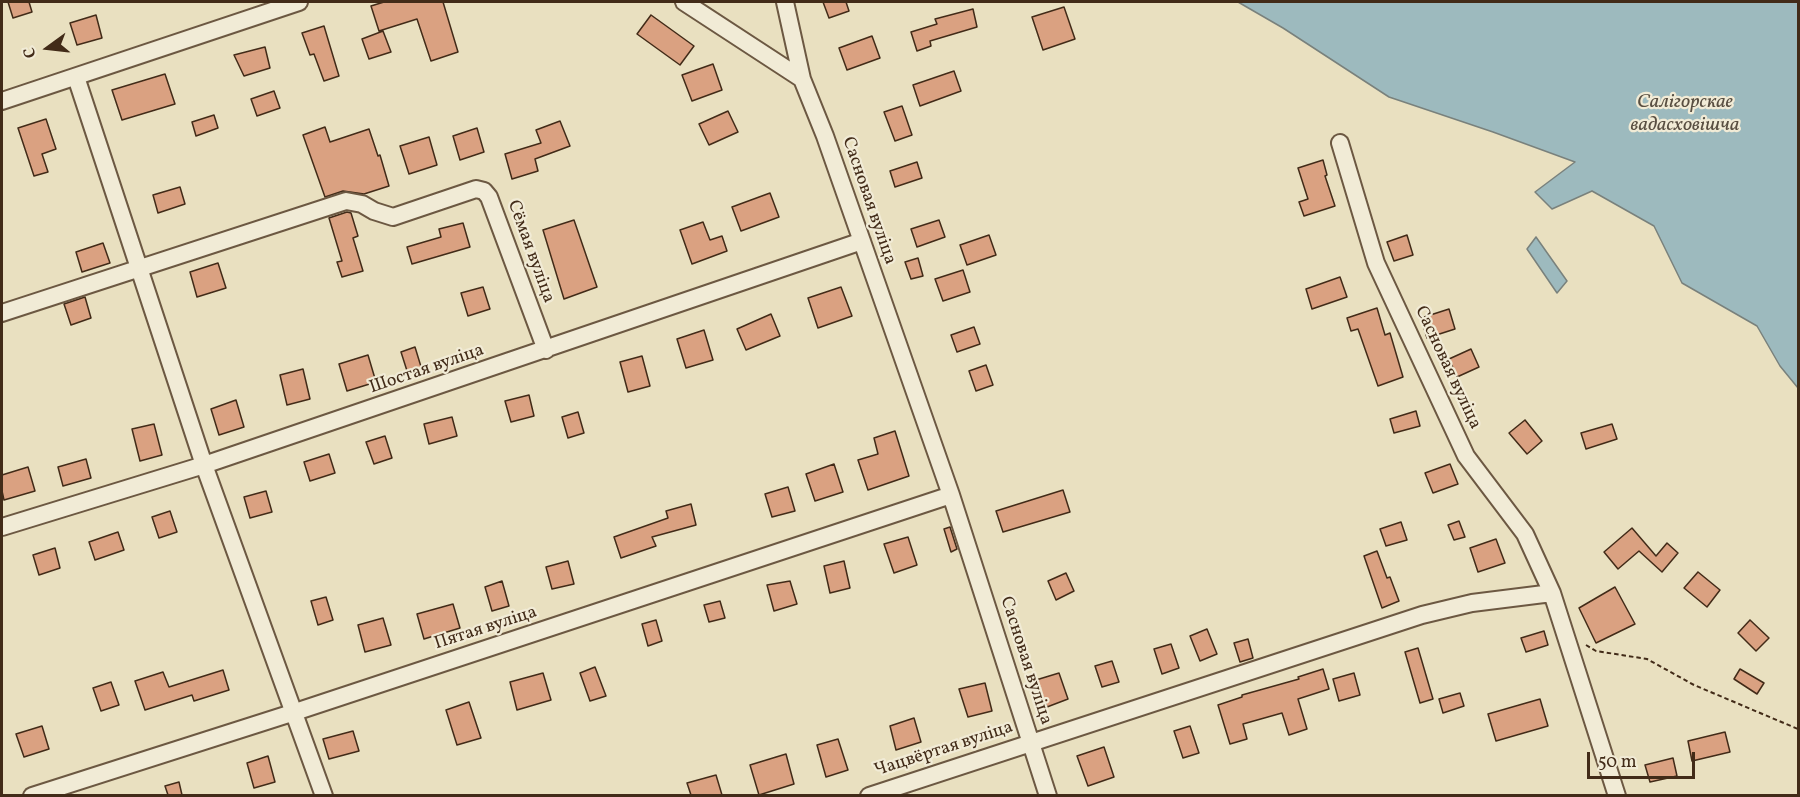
<!DOCTYPE html>
<meta charset="utf-8">
<style>
body{margin:0}
#map{position:relative;width:1800px;height:797px;overflow:hidden;background:#e9e0c0;font-family:Vollkorn,serif}
canvas{display:block}
.frame{position:absolute;inset:0;border:3px solid #422b18;pointer-events:none}
.north{position:absolute;left:18px;top:18px;width:60px;height:60px;-webkit-text-stroke:4px #f1ebd6;paint-order:stroke;rotate:255deg;font-size:16px;font-weight:700;line-height:24px;text-align:center;color:#422b18}
.north::after{content:'';display:block;margin:auto;width:21px;height:27px;background:#422b18;clip-path:polygon(50% 0,100% 100%,50% 72%,0 100%)}
.scale{position:absolute;left:1587px;top:752px;width:108px;height:27px;box-sizing:border-box;border:3px solid #422b18;border-top:0;padding-left:8px;font-size:18px;line-height:21px;white-space:nowrap;color:#422b18;-webkit-text-stroke:4px #f1ebd6;paint-order:stroke}
</style>
<div id="map">
<canvas width="1800" height="797"></canvas>
<div class="frame"></div>
<div class="north">С</div>
<div class="scale">50 m</div>
</div>
<script>
const ctx = document.querySelector('canvas').getContext('2d');
ctx.lineJoin = 'round';
function fillPath(path, color) { ctx.fillStyle = color; ctx.fill(path, 'evenodd'); }
const poly = rows => new Path2D(rows.map(r => 'M' + r).join(''));
function trace(path, color, width, dash) { ctx.strokeStyle = color; ctx.lineWidth = width; ctx.lineCap = dash ? 'butt' : 'round'; ctx.setLineDash(dash || []); ctx.stroke(path); }
function label(font, color, halo, rows, align = 'center') {
  ctx.font = font + ' Vollkorn,serif'; ctx.lineWidth = 4.5; ctx.setLineDash([]); ctx.textBaseline = 'middle'; ctx.strokeStyle = halo; ctx.fillStyle = color; for (const [text, x, y, turn = 0] of rows) {
    ctx.save(); ctx.translate(x, y); ctx.rotate((+turn || 0) * Math.PI / 180); ctx.textAlign = isNaN(turn) ? turn : align; if (halo) ctx.strokeText(text, 0, 0); ctx.fillText(text, 0, 0); ctx.restore();
  }
}
const water = poly([
 [1238,2,1798,2,1798,388,1780,366,1757,326,1682,283,1654,226,1592,191,1552,209,1535,192,1575,162,1493,132,1389,97,1283,28,1238,2],
 [1536,237,1567,281,1557,293,1527,249,1536,237]
]);
fillPath(water, '#9dbabe');
trace(water, '#79817c', 1.5);
const building = poly([
 [8,2,29,2,32,12,13,18,8,2],
 [384,2,443,2,458,52,431,61,417,19,379,31,371,6,384,2],
 [823,2,846,2,849,11,829,18,823,2],
 [1064,7,1075,39,1043,50,1032,17,1064,7],
 [973,9,977,27,930,41,931,46,917,51,911,32,937,24,935,19,973,9],
 [96,15,102,38,77,45,70,23,96,15],
 [651,15,694,46,680,65,637,34,651,15],
 [324,26,339,76,324,81,314,54,310,55,302,33,324,26],
 [383,31,391,52,369,59,362,39,383,31],
 [872,36,880,58,847,70,839,48,872,36],
 [265,47,270,68,244,76,234,55,265,47],
 [713,64,722,90,692,101,682,75,713,64],
 [954,71,961,91,920,106,913,85,954,71],
 [165,74,175,104,122,120,112,90,165,74],
 [274,91,280,108,257,116,251,99,274,91],
 [902,106,912,135,895,141,884,112,902,106],
 [728,111,738,132,709,145,699,124,728,111],
 [214,115,218,128,196,136,192,122,214,115],
 [46,119,56,149,42,154,48,172,34,176,18,128,46,119],
 [560,121,570,146,535,159,538,171,512,179,505,154,541,143,536,130,560,121],
 [325,127,330,142,369,129,378,156,380,155,389,186,364,194,343,191,325,197,303,135,325,127],
 [477,128,484,152,460,160,453,136,477,128],
 [429,137,437,165,409,174,400,146,429,137],
 [1323,160,1327,175,1325,176,1335,206,1304,216,1299,202,1308,199,1298,168,1323,160],
 [917,162,922,178,895,187,890,171,917,162],
 [180,187,185,204,158,213,153,195,180,187],
 [770,193,779,217,741,231,732,207,770,193],
 [347,212,351,213,358,236,353,238,363,271,342,277,337,262,342,261,329,218,347,212],
 [574,220,597,287,564,299,543,230,574,220],
 [939,220,945,237,917,247,911,229,939,220],
 [703,222,710,240,722,236,727,251,692,264,680,230,703,222],
 [463,223,470,247,412,264,407,247,441,237,439,229,463,223],
 [989,235,996,255,967,265,960,245,989,235],
 [1407,235,1413,255,1394,261,1387,242,1407,235],
 [103,243,110,263,82,272,76,252,103,243],
 [918,258,923,276,911,279,905,262,918,258],
 [218,263,226,288,197,297,190,272,218,263],
 [963,270,970,292,943,301,935,279,963,270],
 [1340,277,1347,297,1312,309,1306,289,1340,277],
 [483,287,490,309,468,316,461,293,483,287],
 [841,287,852,316,818,328,808,298,841,287],
 [85,297,91,318,71,325,64,304,85,297],
 [1377,308,1385,335,1390,333,1403,377,1378,386,1358,329,1351,331,1347,318,1377,308],
 [1449,309,1455,329,1427,338,1421,318,1449,309],
 [771,314,780,336,746,350,737,329,771,314],
 [974,327,980,344,957,352,951,335,974,327],
 [704,330,713,360,686,368,677,339,704,330],
 [415,347,422,370,408,374,401,352,415,347],
 [1471,349,1479,367,1457,377,1449,359,1471,349],
 [368,355,376,382,347,391,339,364,368,355],
 [642,356,650,386,628,392,620,362,642,356],
 [986,365,993,385,976,391,969,371,986,365],
 [303,369,310,399,287,405,280,375,303,369],
 [529,395,534,416,511,422,505,401,529,395],
 [236,400,244,427,219,435,211,409,236,400],
 [1416,411,1420,426,1394,433,1390,419,1416,411],
 [578,412,584,433,568,438,562,417,578,412],
 [452,417,457,436,429,444,424,424,452,417],
 [1525,420,1542,441,1527,454,1509,433,1525,420],
 [154,424,162,455,140,461,132,429,154,424],
 [1612,424,1617,439,1586,449,1581,433,1612,424],
 [895,431,909,476,868,490,858,460,878,454,874,438,895,431],
 [385,436,392,458,374,464,366,442,385,436],
 [329,454,335,473,310,481,304,462,329,454],
 [86,459,91,478,63,486,58,467,86,459],
 [834,464,843,492,815,501,806,474,834,464],
 [1450,464,1458,484,1433,493,1425,473,1450,464],
 [28,467,35,491,4,500,2,491,2,475,28,467],
 [788,487,795,511,772,517,765,494,788,487],
 [1063,490,1070,512,1003,532,996,511,1063,490],
 [266,491,272,512,250,518,244,497,266,491],
 [691,504,696,525,652,537,656,546,621,558,614,537,668,518,666,511,691,504],
 [170,511,177,532,159,538,152,517,170,511],
 [1459,521,1465,537,1454,540,1448,525,1459,521],
 [1401,522,1407,540,1386,546,1380,529,1401,522],
 [950,527,957,549,951,552,944,529,950,527],
 [1632,528,1656,556,1667,543,1678,553,1662,572,1639,551,1618,569,1604,552,1632,528],
 [118,532,124,550,95,560,89,542,118,532],
 [908,537,917,565,894,573,884,544,908,537],
 [1496,539,1505,563,1478,572,1470,548,1496,539],
 [55,548,60,568,39,575,33,555,55,548],
 [1377,551,1387,578,1390,577,1399,601,1382,608,1364,556,1377,551],
 [568,561,574,584,552,589,546,567,568,561],
 [844,561,850,588,830,593,824,566,844,561],
 [1698,572,1720,590,1707,607,1684,588,1698,572],
 [1066,573,1074,591,1056,600,1048,581,1066,573],
 [502,581,509,606,492,611,485,587,502,581],
 [790,581,797,604,774,611,767,585,790,581],
 [1615,587,1635,624,1596,643,1579,608,1615,587],
 [326,597,333,620,318,625,311,601,326,597],
 [720,601,725,618,709,622,704,605,720,601],
 [453,604,460,628,424,639,417,614,453,604],
 [383,618,391,645,365,652,358,625,383,618],
 [656,620,662,641,648,646,642,624,656,620],
 [1750,620,1769,638,1756,651,1738,633,1750,620],
 [1207,629,1217,654,1200,661,1190,636,1207,629],
 [1544,631,1548,645,1526,652,1521,638,1544,631],
 [1248,639,1253,658,1240,662,1234,643,1248,639],
 [1171,644,1179,668,1162,674,1154,649,1171,644],
 [1418,648,1433,699,1420,703,1405,652,1418,648],
 [1112,661,1119,682,1102,687,1095,666,1112,661],
 [595,667,606,696,590,701,580,673,595,667],
 [1323,669,1329,689,1298,699,1307,729,1289,735,1282,713,1243,724,1247,739,1230,744,1218,705,1242,697,1242,695,1299,679,1298,677,1323,669],
 [1740,669,1764,683,1757,694,1734,679,1740,669],
 [223,670,229,690,194,701,192,695,145,710,135,681,163,672,169,687,223,670],
 [543,673,551,700,517,710,510,682,543,673],
 [1059,673,1068,699,1047,707,1036,680,1059,673],
 [1354,673,1360,695,1339,701,1333,679,1354,673],
 [111,682,119,705,101,711,93,688,111,682],
 [985,683,992,711,968,717,959,689,985,683],
 [1460,693,1464,706,1443,713,1439,699,1460,693],
 [1540,699,1548,726,1496,741,1488,714,1540,699],
 [469,702,481,738,457,745,446,710,469,702],
 [914,718,921,742,896,750,890,726,914,718],
 [42,726,49,749,24,757,16,734,42,726],
 [1190,726,1199,753,1183,758,1174,731,1190,726],
 [353,731,359,751,329,759,323,739,353,731],
 [1725,732,1730,752,1692,761,1688,741,1725,732],
 [838,739,848,770,826,777,817,745,838,739],
 [1104,747,1114,777,1088,786,1077,756,1104,747],
 [786,754,794,784,759,795,750,765,786,754],
 [268,756,275,782,254,788,247,763,268,756],
 [1673,758,1677,776,1650,782,1645,765,1673,758],
 [716,775,722,795,691,795,687,783,716,775],
 [179,782,182,795,168,795,165,786,179,782]
]);
fillPath(building, '#daa181');
trace(building, '#422b18', 1.5);
const minor = poly([
 [684,2,802,79],
 [785,2,802,79,825,136,951,495,1048,796],
 [76,77,204,465,324,796],
 [2,101,299,2],
 [1340,143,1376,263,1466,456,1525,534,1552,593,1617,796],
 [2,313,346,201,362,204,374,211,393,217,476,189,484,191,489,197,546,350],
 [2,527,204,465,862,241],
 [32,796,295,712,951,495],
 [869,796,1422,615,1472,603,1552,593]
]);
trace(minor, '#6c5842', 20);
trace(poly([
 [1586,645,1596,651,1647,659,1694,685,1798,729]
]), '#422b18', 2, [4.5, 3]);
trace(minor, '#f1ebd6', 16);
label('18px', '#422b18', '#f1ebd6', [
 ["Сасновая вуліца",868,201,71],
 ["Сёмая вуліца",530,252,70],
 ["Сасновая вуліца",1447,368,65],
 ["Шостая вуліца",427,370,-19],
 ["Пятая вуліца",486,629,-18],
 ["Сасновая вуліца",1025,661,72],
 ["Чацвёртая вуліца",944,750,-18]
]);
label('italic 20px', '#594f42', '#f1ebd6', [
 ["Салігорскае",1685,103],
 ["вадасховішча",1685,126]
]);
</script>
